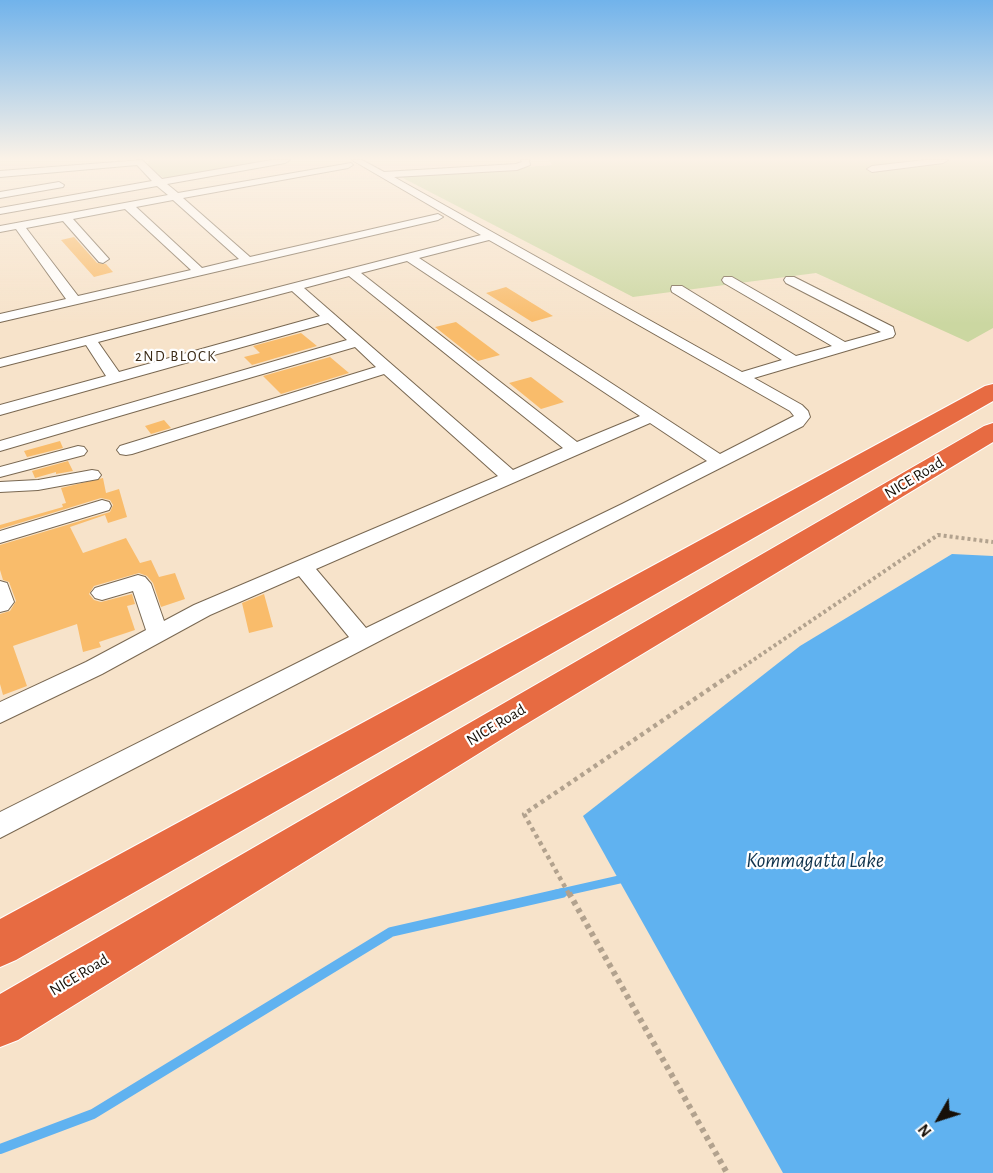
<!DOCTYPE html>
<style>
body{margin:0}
#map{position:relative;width:993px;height:1173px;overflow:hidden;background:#f7e3ca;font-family:"Alegreya Sans",sans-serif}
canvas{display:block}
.north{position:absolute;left:909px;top:1089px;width:60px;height:60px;-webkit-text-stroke:4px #fff;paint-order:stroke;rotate:231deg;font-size:16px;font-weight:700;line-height:24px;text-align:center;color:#171008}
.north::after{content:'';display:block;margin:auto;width:21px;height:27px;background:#171008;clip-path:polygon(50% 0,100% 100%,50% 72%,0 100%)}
</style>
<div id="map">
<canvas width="993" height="1173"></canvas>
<div class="north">N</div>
</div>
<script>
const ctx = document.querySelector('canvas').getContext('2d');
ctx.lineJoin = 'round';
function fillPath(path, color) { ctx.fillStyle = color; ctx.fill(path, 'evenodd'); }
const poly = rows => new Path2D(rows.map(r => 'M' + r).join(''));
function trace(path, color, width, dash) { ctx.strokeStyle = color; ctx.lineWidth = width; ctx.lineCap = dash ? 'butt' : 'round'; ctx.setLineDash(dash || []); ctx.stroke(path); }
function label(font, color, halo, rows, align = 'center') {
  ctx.font = font + ' "Alegreya Sans",sans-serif'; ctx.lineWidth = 4.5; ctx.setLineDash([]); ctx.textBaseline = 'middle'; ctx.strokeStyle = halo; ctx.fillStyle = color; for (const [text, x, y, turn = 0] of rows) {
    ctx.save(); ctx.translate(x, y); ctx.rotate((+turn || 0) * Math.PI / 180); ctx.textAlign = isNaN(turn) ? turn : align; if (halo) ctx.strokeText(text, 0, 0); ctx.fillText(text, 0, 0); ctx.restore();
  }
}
fillPath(poly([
 [150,160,277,160,165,179,147,165],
 [549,160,993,160,993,328,968,342,816,273,633,297,399,176,552,165]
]), '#cbd7a1');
fillPath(poly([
 [952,554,993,556,993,1173,783,1173,583,816,800,646]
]), '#60b2f0');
trace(poly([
 [555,894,626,878]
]), '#60b2f0', 8);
trace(poly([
 [0,1149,93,1114,391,932,562,893]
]), '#60b2f0', 10);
fillPath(poly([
 [74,237,97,263,106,264,113,272,94,277,61,240],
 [506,287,553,316,532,322,486,293],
 [456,322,500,355,478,361,435,327],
 [301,333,317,346,252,365,244,357,260,353,253,346],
 [330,357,349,373,281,394,263,376],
 [531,377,564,402,541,409,509,383],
 [164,420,171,428,151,434,145,426],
 [60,441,63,448,27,457,24,451],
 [68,461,73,471,56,474,56,472,35,478,32,471],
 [103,478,106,493,119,489,127,517,108,523,105,515,70,527,83,553,126,538,140,563,151,560,159,577,175,573,185,599,161,607,153,583,147,576,139,573,94,586,89,594,94,600,101,602,132,594,135,604,127,606,135,630,99,642,101,647,83,652,77,624,13,646,27,686,3,695,0,684,0,614,10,611,16,601,9,582,3,580,0,570,0,545,110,512,113,505,110,500,101,498,0,529,0,525,63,507,62,504,66,503,61,488],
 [264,594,273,627,249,633,242,603]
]), '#f9bc6b');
const minor = poly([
 [142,160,162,179,272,160,290,160,285,163,167,184,178,193,351,163,353,165,348,168,183,198,250,257,438,214,443,217,438,220,0,322,0,314,66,299,16,229,0,232,0,226,168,195,157,186,0,214,0,208,152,181,137,165,0,177,0,171,142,160],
 [173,200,239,259,202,268,136,207,173,200],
 [125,209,191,270,78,296,26,228,63,221,99,262,103,263,109,259,73,219,125,209],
 [352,160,362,160,384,172,516,164,522,162,521,160,529,160,530,165,517,170,394,177,742,372,782,360,672,292,671,289,672,286,682,286,796,356,832,346,724,283,722,280,724,277,732,277,845,342,881,332,786,283,784,280,786,277,794,277,893,327,895,334,893,337,754,378,802,405,808,411,810,417,803,426,391,635,0,838,0,812,349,637,299,576,210,615,102,674,0,723,0,702,86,662,146,630,133,591,102,600,95,598,91,593,95,588,138,575,145,577,151,584,164,621,194,605,498,476,384,374,132,454,126,455,120,454,117,450,120,446,376,367,355,347,0,451,0,441,347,340,328,323,0,415,0,405,106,376,86,345,0,367,0,359,481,235,352,160],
 [489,240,790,411,794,416,720,454,419,258,489,240],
 [407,261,640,416,577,442,361,273,407,261],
 [349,276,563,448,513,470,304,288,349,276],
 [292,291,320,316,119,372,98,342,292,291],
 [650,423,707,461,622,504,366,628,316,569,650,423],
 [925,160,948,160,943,163,872,172,867,169,872,166,925,160],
 [59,182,64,185,63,187,0,198,0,192,59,182],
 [78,446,84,447,87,451,84,455,0,477,0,467,78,446],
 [92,470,98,471,101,475,98,479,38,490,0,492,0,482,38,480,92,470],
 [102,500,109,502,111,506,109,510,0,543,0,531,102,500],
 [0,581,7,583,14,602,8,610,0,612,0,581]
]);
const highway = poly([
 [993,384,993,401,16,960,0,967,0,919,985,386,993,384],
 [993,423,993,442,518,729,18,1040,0,1047,0,994,984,426,993,423]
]);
trace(minor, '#796852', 2);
trace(highway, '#fff', 2);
trace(poly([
 [734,673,938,535,993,542]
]), '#b2a28e', 4, [3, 3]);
trace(poly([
 [569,894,524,814,736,671]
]), '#b2a28e', 4.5, [4, 4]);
trace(poly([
 [569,893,727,1173]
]), '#b2a28e', 6, [4.5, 4.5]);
fillPath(minor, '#fff');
fillPath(highway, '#e76b42');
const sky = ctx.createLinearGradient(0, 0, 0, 324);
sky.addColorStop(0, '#71b3eb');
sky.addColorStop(0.49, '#fbf2e7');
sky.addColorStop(1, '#fbf2e700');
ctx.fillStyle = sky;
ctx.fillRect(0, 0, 993, 324);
ctx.letterSpacing = '1.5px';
label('15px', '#3b2b17', '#fff', [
 ["2ND BLOCK",176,356]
]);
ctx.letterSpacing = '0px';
label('16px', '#171008', '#fff', [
 ["NICE Road",914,478,-31],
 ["NICE Road",496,725,-31],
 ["NICE Road",79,975,-31]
]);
label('italic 21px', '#11344d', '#fff', [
 ["Kommagatta Lake",815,861]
]);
</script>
